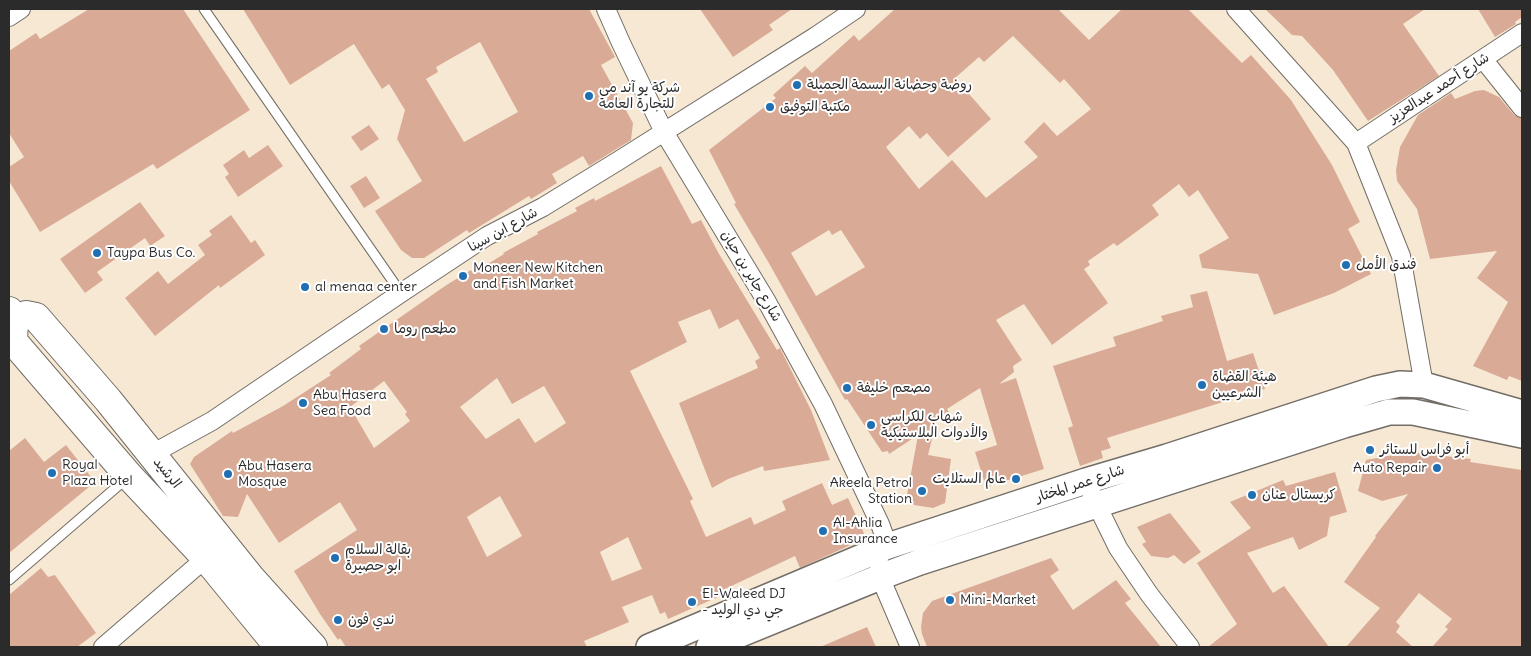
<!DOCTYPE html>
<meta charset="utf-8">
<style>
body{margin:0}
#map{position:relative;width:1531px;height:656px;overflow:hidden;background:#f7e8d4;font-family:Delius,sans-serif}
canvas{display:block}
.frame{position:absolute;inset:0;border:10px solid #2b2b2b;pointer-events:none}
</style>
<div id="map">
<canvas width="1531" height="656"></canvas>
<div class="frame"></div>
</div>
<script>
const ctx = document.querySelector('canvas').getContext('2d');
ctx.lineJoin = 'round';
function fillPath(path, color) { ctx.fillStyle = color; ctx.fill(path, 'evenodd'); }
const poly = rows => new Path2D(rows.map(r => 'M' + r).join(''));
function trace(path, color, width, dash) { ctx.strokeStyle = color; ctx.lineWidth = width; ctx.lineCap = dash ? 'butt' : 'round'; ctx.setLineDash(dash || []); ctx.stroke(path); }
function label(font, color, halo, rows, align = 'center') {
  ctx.font = font + ' Delius,"Playpen Sans Arabic",sans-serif'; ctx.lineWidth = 4; ctx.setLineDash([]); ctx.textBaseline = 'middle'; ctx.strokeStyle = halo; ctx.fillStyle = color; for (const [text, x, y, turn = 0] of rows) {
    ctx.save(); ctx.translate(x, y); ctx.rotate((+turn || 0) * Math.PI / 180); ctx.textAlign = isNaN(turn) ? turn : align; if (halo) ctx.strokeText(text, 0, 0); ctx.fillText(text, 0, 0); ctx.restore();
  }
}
fillPath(poly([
 [89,9,183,9,250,110,157,169,153,164,40,232,9,181,9,167,24,157,9,133,9,51,36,33,40,39],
 [243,9,589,9,615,57,601,65,633,123,631,140,589,166,583,156,552,174,557,183,531,199,529,196,469,233,467,230,424,258,412,258,401,250,375,211,422,181,397,139,405,110,389,84,382,89,354,44,290,85],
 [480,42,518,112,464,142,426,79,438,72,436,67],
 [700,9,792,9,769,25,773,30,733,57],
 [895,9,1058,9,1089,40,1122,9,1188,9,1242,63,1251,55,1291,100,1332,165,1360,222,1348,229,1371,274,1334,293,1274,315,1258,274,1202,268,1199,255,1229,238,1198,190,1189,197,1179,184,1152,205,1159,215,1117,246,1114,243,1088,261,1090,265,1084,269,1108,303,1052,345,1024,304,996,320,1022,360,1013,366,1014,372,999,384,1016,378,1044,469,986,487,975,452,997,445,980,388,947,409,950,414,936,423,928,455,951,459,945,503,933,508,914,505,907,495,918,435,889,454,888,451,882,452,847,399,845,400,770,265,734,204,736,203,709,150,776,98,773,95,805,66,812,73,854,35,859,41],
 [1013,36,1060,83,1064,79,1091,109,1057,136,1044,122,1024,142,1038,157,986,198,952,160,919,189,886,147,909,126,920,139,927,133,948,157,991,119,955,78,979,57,984,62],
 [829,230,832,235,841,230,865,267,816,296,791,253],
 [1265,9,1425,9,1403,24,1439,76,1368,121,1333,70,1302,36,1292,35],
 [1478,9,1522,9,1522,17,1515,22,1516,24,1495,37],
 [1484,90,1499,97,1514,115,1522,118,1522,381,1509,376,1507,380,1473,366,1508,302,1477,278,1497,251,1430,259,1417,209,1397,181,1396,170,1400,147,1418,115,1451,93,1455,99,1475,91],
 [369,125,379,139,361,151,351,137],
 [268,145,283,166,238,197,225,177,229,174,223,165,244,150,249,158],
 [661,166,692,224,701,220,719,254,777,350,780,348,811,410,830,460,764,471,763,466,728,479,712,488,679,403,758,368,755,361,760,358,738,319,719,329,710,309,678,322,687,342,630,371,693,499,690,501,706,537,751,517,754,525,786,510,782,501,822,483,832,505,848,498,866,538,800,568,795,556,725,589,727,593,668,619,665,612,660,614,652,595,622,607,629,622,584,641,587,647,346,647,340,638,338,640,320,614,294,571,357,530,340,502,279,543,247,494,238,517,223,516,190,464,194,457,232,431,233,433,283,406,331,375,329,373,361,349,359,346,445,286,471,270,473,273,504,254,503,253,538,234,537,232,577,211,575,208,594,198,595,201],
 [497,378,512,404,544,386,566,423,535,443,519,418,486,439,460,407],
 [384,381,407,412,405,414,410,421,374,448,350,407],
 [500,496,522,536,487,557,467,517],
 [628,537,642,569,612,581,600,552],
 [366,176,380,198,364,208,350,186],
 [140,202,165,236,150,246,145,238,97,272,103,280,85,293,60,259],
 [231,215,251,243,255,240,265,255,220,288,219,285,155,336,125,298,158,271,168,284,205,255,198,245,212,235,209,231],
 [1207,291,1227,361,1253,353,1265,389,1107,438,1111,448,1101,451,1103,458,1080,466,1068,428,1073,426,1053,366,1116,346,1113,337,1163,321,1161,316,1193,307,1190,295],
 [25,438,44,462,66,445,95,482,9,553,9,451],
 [1410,452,1471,459,1470,462,1522,470,1522,647,1432,647,1448,629,1445,627,1452,619,1419,593,1396,622,1400,626,1396,632,1413,647,1346,647,1380,608,1344,582,1376,537,1375,536,1408,494,1382,501,1358,491,1366,460],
 [1335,472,1347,512,1330,517,1327,536,1299,550,1293,537,1247,553,1273,593,1284,586,1329,647,1208,647,1237,624,1197,563,1251,528,1230,502,1283,480,1286,486],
 [1170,513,1201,552,1184,564,1174,555,1168,558,1151,556,1142,544,1146,542,1137,527],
 [1051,558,1059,570,1050,576,1073,610,1116,580,1131,599,1125,603,1161,647,927,647,922,634,921,627,923,613,932,601],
 [41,568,48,577,55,575,96,633,77,647,9,647,9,595],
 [867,627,876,647,820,647]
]), '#d9ab96');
const lane = poly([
 [204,9,401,293],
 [9,580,126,479]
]);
const street = poly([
 [606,9,621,43,664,132,767,302,823,404,880,524,888,546],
 [1236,9,1356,143,1401,256,1424,385],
 [9,17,21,9],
 [1483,59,1522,108],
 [1356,143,1522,33],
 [152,454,212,421,401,293,487,236,543,207,618,161,816,36,856,9],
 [1092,495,1118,548,1149,594,1190,647],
 [878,550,880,577,910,647],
 [103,647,206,558]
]);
const secondary = poly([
 [649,647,888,546,1086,481,1167,457,1376,389,1400,384,1424,385,1522,413],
 [709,647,880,577,920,562,1344,425,1389,412,1413,412,1522,435]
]);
const primary = poly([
 [9,311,14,319,13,341,129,476,206,558,279,647],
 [14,319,26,315,36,317,108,400,250,577,313,647]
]);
trace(lane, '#726d66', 11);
trace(street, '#726d66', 20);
trace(secondary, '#726d66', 28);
trace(primary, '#726d66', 30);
trace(lane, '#fff', 9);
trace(street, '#fff', 18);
trace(secondary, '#fff', 25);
trace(primary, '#fff', 28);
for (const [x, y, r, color] of [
 [797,85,5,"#1f6fb2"],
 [589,96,5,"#1f6fb2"],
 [770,107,5,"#1f6fb2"],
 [97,253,5,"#1f6fb2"],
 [1346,265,5,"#1f6fb2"],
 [463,276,5,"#1f6fb2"],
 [305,287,5,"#1f6fb2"],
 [384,329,5,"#1f6fb2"],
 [1202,385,5,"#1f6fb2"],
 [847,388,5,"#1f6fb2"],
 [303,403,5,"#1f6fb2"],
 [871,425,5,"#1f6fb2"],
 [1370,450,5,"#1f6fb2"],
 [1437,468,5,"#1f6fb2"],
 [52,473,5,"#1f6fb2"],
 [228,474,5,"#1f6fb2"],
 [1016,479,5,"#1f6fb2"],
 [922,491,5,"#1f6fb2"],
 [1252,495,5,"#1f6fb2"],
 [823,531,5,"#1f6fb2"],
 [335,558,5,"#1f6fb2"],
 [950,600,5,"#1f6fb2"],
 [692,602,5,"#1f6fb2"],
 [338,620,5,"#1f6fb2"]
]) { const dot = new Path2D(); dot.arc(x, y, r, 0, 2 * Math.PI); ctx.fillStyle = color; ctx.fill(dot); trace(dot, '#fff', 2); }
label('14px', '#2b2b2b', '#fff', [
 ["روضة وحضانة البسمة الجميلة",807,85],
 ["شركة يو آند مي",599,88],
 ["للتجارة العامة",599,104],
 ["مكتبة التوفيق",780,107],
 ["Taypa Bus Co.",107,253],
 ["فندق الأمل",1356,265],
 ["Moneer New Kitchen",473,268],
 ["and Fish Market",473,284],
 ["al menaa center",315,287],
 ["مطعم روما",394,329],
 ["هيئة القضاة",1212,377],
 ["الشرعيين",1212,393],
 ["مصعم خليفة",857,388],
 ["Abu Hasera",313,395],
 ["Sea Food",313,411],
 ["شهاب للكراسي",881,417],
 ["والأدوات البلاستيكية",881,433],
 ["أبو فراس للستائر",1380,450],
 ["Royal",62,465],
 ["Plaza Hotel",62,481],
 ["Abu Hasera",238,466],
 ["Mosque",238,482],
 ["Auto Repair",1427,468,"right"],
 ["عالم الستلايت",1006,479,"right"],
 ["Akeela Petrol",912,483,"right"],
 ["Station",912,499,"right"],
 ["كريستال عنان",1262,495],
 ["Al-Ahlia",833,523],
 ["Insurance",833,539],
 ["بقالة السلام",345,550],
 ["ابو حصيرة",345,566],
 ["El-Waleed DJ",702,594],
 ["- جي دي الوليد",702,610],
 ["Mini-Market",960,600],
 ["ندي فون",348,620]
], 'left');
label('14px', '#2b2b2b', '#fff', [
 ["شارع أحمد عبدالعزيز",1439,88,-33],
 ["شارع ابن سينا",503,230,-29],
 ["شارع جابر بن حيان",751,276,59],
 ["الرشيد",167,473,51],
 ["شارع عمر المختار",1080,484,-18]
]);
</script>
